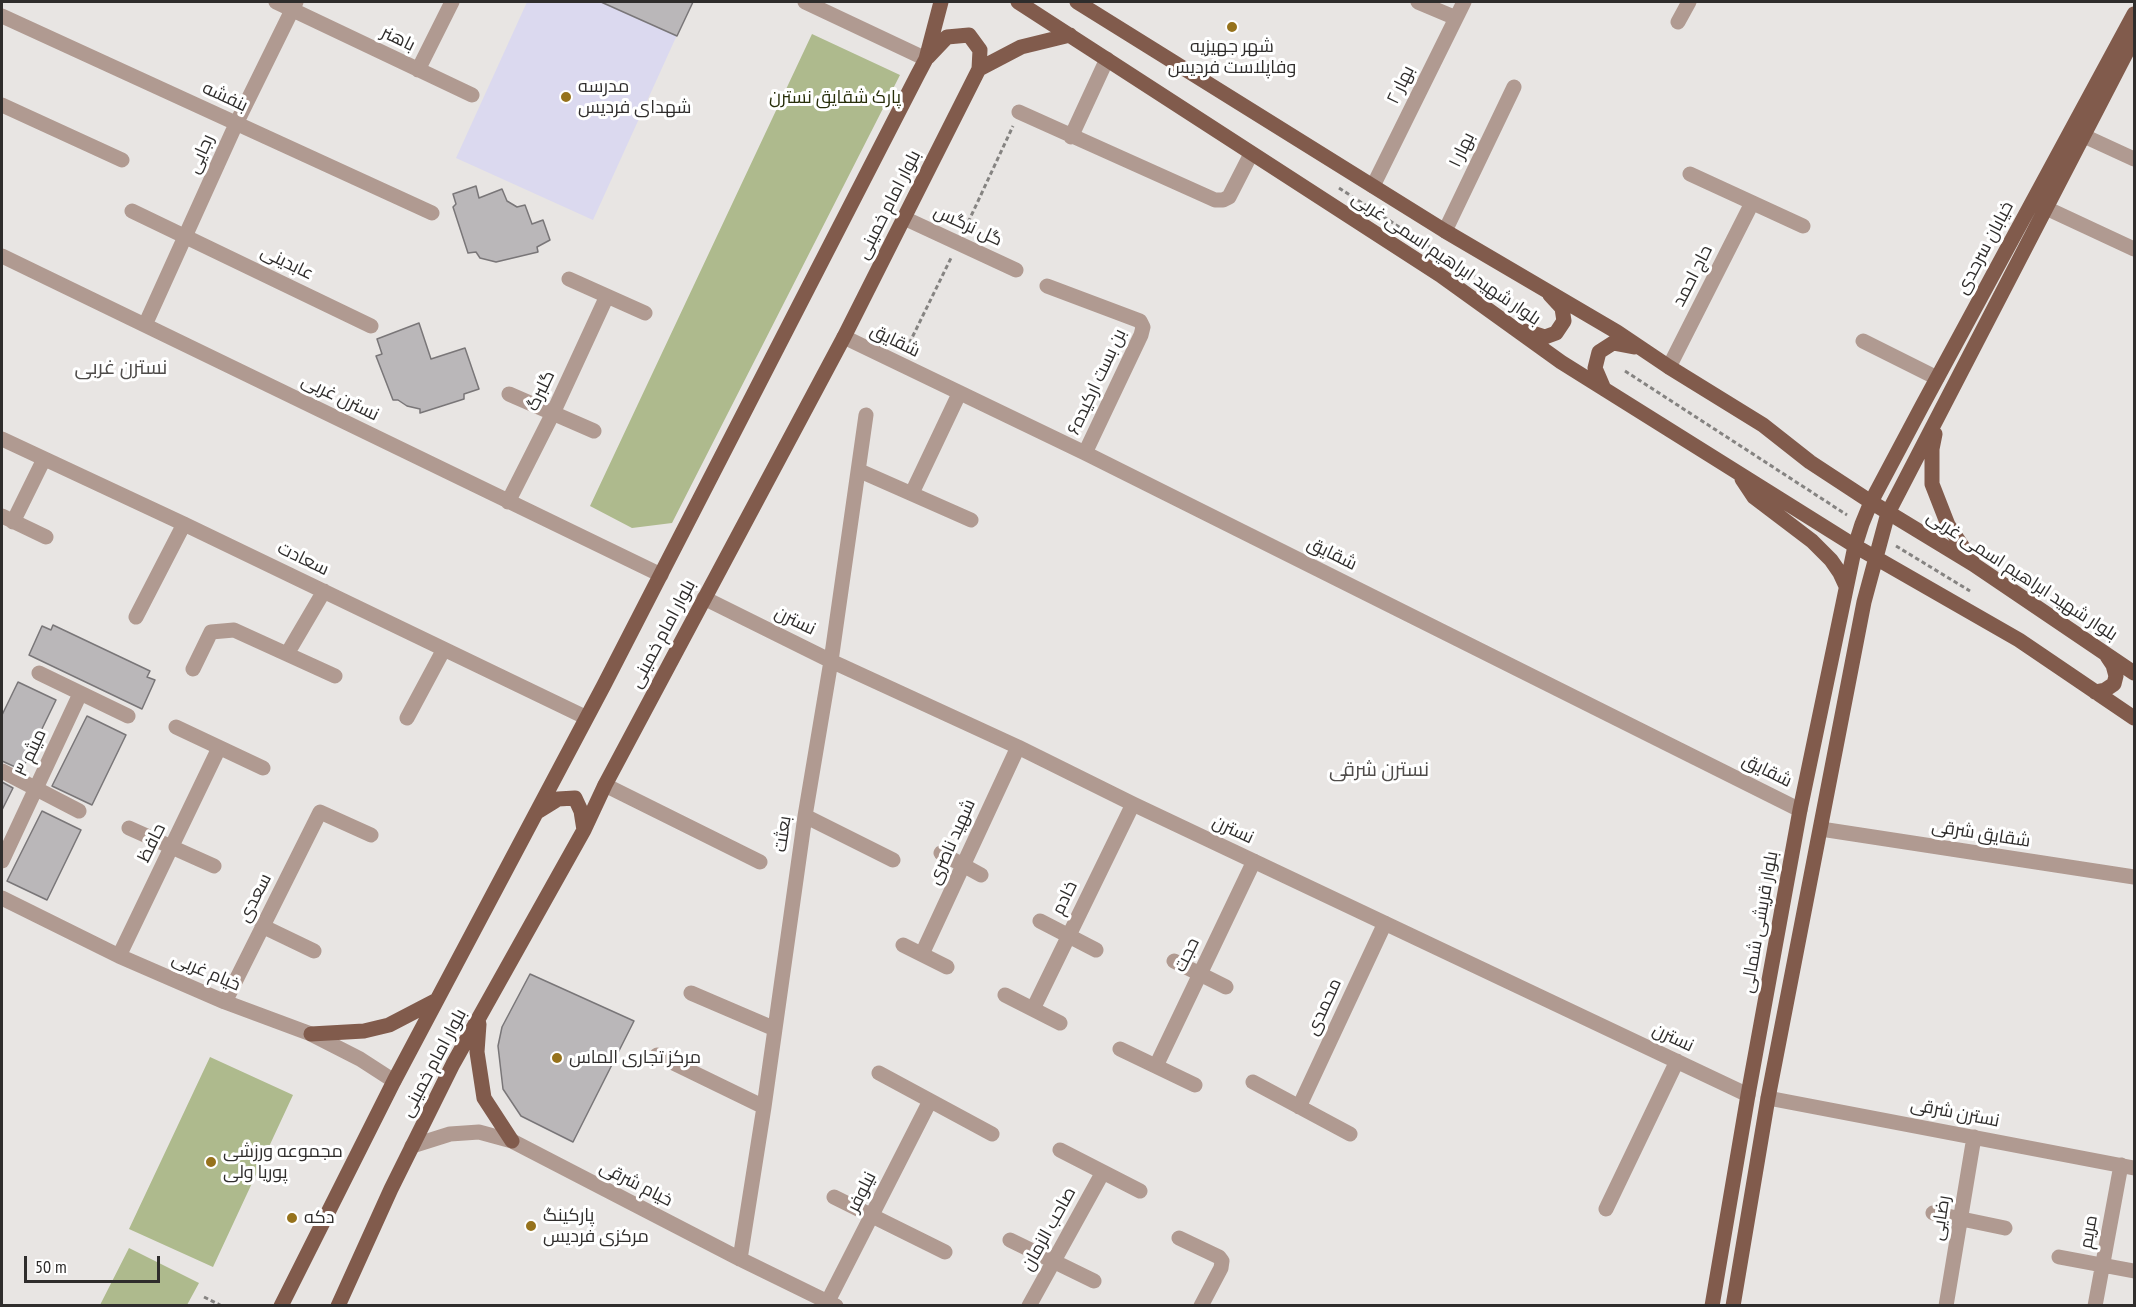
<!DOCTYPE html>
<meta charset="utf-8">
<style>
body{margin:0}
#map{position:relative;width:2136px;height:1307px;overflow:hidden;background:#e8e5e3;font-family:"PT Sans Narrow",sans-serif}
canvas{display:block}
.frame{position:absolute;inset:0;border:3px solid #2f2d2c;pointer-events:none}
.scale{position:absolute;left:24px;top:1256px;width:136px;height:27px;box-sizing:border-box;border:3px solid #2f2d2c;border-top:0;padding-left:8px;font-size:18px;line-height:21px;white-space:nowrap;color:#2f2d2c;-webkit-text-stroke:4px #fff;paint-order:stroke}
</style>
<div id="map">
<canvas width="2136" height="1307"></canvas>
<div class="frame"></div>
<div class="scale">50 m</div>
</div>
<script>
const ctx = document.querySelector('canvas').getContext('2d');
ctx.lineJoin = 'round';
function fillPath(path, color) { ctx.fillStyle = color; ctx.fill(path, 'evenodd'); }
const poly = rows => new Path2D(rows.map(r => 'M' + r).join(''));
function trace(path, color, width, dash) { ctx.strokeStyle = color; ctx.lineWidth = width; ctx.lineCap = dash ? 'butt' : 'round'; ctx.setLineDash(dash || []); ctx.stroke(path); }
function label(font, color, halo, rows, align = 'center') {
  ctx.font = font + ' "PT Sans Narrow",Cairo,sans-serif'; ctx.lineWidth = 6; ctx.setLineDash([]); ctx.textBaseline = 'middle'; ctx.strokeStyle = halo; ctx.fillStyle = color; for (const [text, x, y, turn = 0] of rows) {
    ctx.save(); ctx.translate(x, y); ctx.rotate((+turn || 0) * Math.PI / 180); ctx.textAlign = isNaN(turn) ? turn : align; if (halo) ctx.strokeText(text, 0, 0); ctx.fillText(text, 0, 0); ctx.restore();
  }
}
fillPath(poly([
 [527,2,692,2,593,220,456,158]
]), '#dbd9ef');
fillPath(poly([
 [812,34,900,75,672,523,632,528,590,506],
 [210,1057,293,1095,213,1267,129,1229],
 [129,1248,199,1283,187,1305,100,1305]
]), '#aeba8d');
const building = poly([
 [601,2,693,2,677,36,601,2],
 [476,186,479,198,502,189,507,201,517,207,525,205,532,224,543,220,550,240,537,247,538,252,496,262,480,258,476,252,468,253,453,207,456,204,453,194,476,186],
 [419,323,431,359,465,348,479,389,464,394,464,399,420,413,420,409,407,406,398,400,393,400,376,356,382,354,377,339,419,323],
 [53,625,150,671,147,677,155,680,142,709,29,655,42,626,51,630,53,625],
 [18,682,56,700,22,770,2,761,2,715,18,682],
 [87,716,126,735,92,805,52,786,87,716],
 [2,782,13,788,2,810,2,782],
 [42,811,81,830,47,900,7,881,42,811],
 [530,974,634,1021,573,1142,521,1116,503,1089,498,1046,502,1027,530,974]
]);
fillPath(building, '#bab7b9');
trace(building, '#797678', 1.5);
trace(poly([
 [1339,188,1535,315],
 [965,229,1013,126],
 [906,350,952,256],
 [1625,371,1847,515],
 [1896,546,1970,591],
 [204,1297,222,1306]
]), '#858381', 3, [4.5, 3]);
trace(poly([
 [276,2,472,95],
 [805,2,926,59],
 [1418,2,1456,18],
 [2,16,432,213],
 [1678,22,1689,2],
 [418,70,452,2],
 [2,105,122,160],
 [1019,112,1215,200,1223,200,1229,197,1251,154],
 [2084,136,2134,159],
 [1071,137,1107,59],
 [1690,174,1803,226],
 [1373,186,1464,2],
 [2046,208,2134,249],
 [132,211,371,326],
 [904,218,1016,270],
 [1445,231,1514,87],
 [2,256,661,575],
 [569,279,645,313],
 [1047,286,1140,321,1143,327,1141,335,1085,453],
 [145,325,236,124,296,2],
 [844,337,1085,453,1800,810],
 [1863,341,1937,378],
 [1669,367,1752,203],
 [509,394,594,431],
 [2,439,184,524,585,717],
 [860,471,971,520],
 [912,493,959,394],
 [508,502,553,413,607,296],
 [2,516,46,537],
 [13,522,44,459],
 [704,598,831,661,1018,747,1133,804,1748,1095],
 [136,617,184,524],
 [287,654,324,591],
 [193,669,211,632,234,630,335,676],
 [39,673,128,716],
 [407,718,444,649],
 [176,727,263,768],
 [2,771,79,811],
 [605,785,760,862],
 [805,816,893,860],
 [129,828,214,866],
 [1821,829,2134,877],
 [941,853,981,875],
 [2,861,80,694],
 [2,898,119,956,225,1002,311,1034,360,1059,394,1081],
 [1040,921,1096,950],
 [262,926,314,951],
 [903,945,947,967],
 [922,954,1018,747],
 [119,956,219,748],
 [1174,961,1226,987],
 [691,993,775,1029],
 [1005,995,1060,1023],
 [225,1002,320,812,371,835],
 [1033,1009,1133,804],
 [1120,1049,1195,1085],
 [657,1055,764,1107],
 [1156,1066,1254,861],
 [879,1073,992,1134],
 [1253,1082,1350,1134],
 [1768,1098,2134,1168],
 [1299,1107,1385,923],
 [412,1146,450,1134,479,1132,512,1141,740,1259,836,1306],
 [1060,1150,1140,1191],
 [834,1197,945,1252],
 [1606,1209,1677,1061],
 [1933,1213,2005,1228],
 [1179,1238,1219,1257,1222,1261,1221,1268,1201,1306],
 [1010,1240,1094,1281],
 [2059,1257,2134,1271],
 [740,1259,764,1107,805,816,831,661,866,415],
 [828,1301,930,1101],
 [1029,1306,1103,1172],
 [1946,1306,1974,1137],
 [2095,1306,2121,1165]
]), '#b09a91', 15);
trace(poly([
 [1018,2,1440,275,1561,362,1855,546,2019,640,2134,718],
 [1077,2,1445,231,1617,332,1669,367,1763,425,1810,462,1871,502,1973,564,2134,673],
 [928,57,947,37,969,35,980,50,979,69],
 [1527,331,1545,337,1556,333,1564,321,1562,308,1550,295],
 [1604,389,1595,368,1599,352,1613,343,1634,347],
 [1935,434,1932,449,1932,484,1948,525,1972,561],
 [1742,479,1754,497,1812,541,1831,560,1840,573,1846,586],
 [2095,692,2105,690,2114,684,2116,676,2113,665,2107,656],
 [537,812,558,799,575,798,581,811,584,830],
 [479,1024,477,1052,484,1098,512,1141],
 [311,1034,364,1031,389,1025,437,1000],
 [281,1306,394,1081,604,685,917,76,926,59,941,2],
 [338,1306,391,1189,453,1064,584,830,605,785,844,337,979,69,1021,47,1070,35],
 [1712,1306,1748,1095,1800,810,1855,546,1862,524,1871,502,1922,406,2134,14],
 [1733,1306,1768,1098,1864,602,1888,513,2134,38]
]), '#815b4c', 15);
for (const [x, y, r, color] of [
 [1232,27,6,"#96721c"],
 [566,97,6,"#96721c"],
 [557,1058,6,"#96721c"],
 [211,1162,6,"#96721c"],
 [292,1218,6,"#96721c"],
 [531,1226,6,"#96721c"]
]) { const dot = new Path2D(); dot.arc(x, y, r, 0, 2 * Math.PI); ctx.fillStyle = color; ctx.fill(dot); trace(dot, '#fff', 2); }
label('18px', '#2f2d2c', '#fff', [
 ["باهنر",398,39,26],
 ["بهار ۲",1401,85,-64],
 ["بنفشه",225,97,25],
 ["بهار ۱",1462,150,-64],
 ["رجایی",201,154,-66],
 ["بلوار امام خمینی",889,205,-63],
 ["گل نرگس",968,226,25],
 ["خیابان سرحدی",1985,248,-62],
 ["بلوار شهید ابراهیم اسمی غربی",1446,259,34],
 ["عابدینی",287,263,26],
 ["حاج احمد",1693,276,-63],
 ["شقایق",895,341,26],
 ["بن بست ارکیده۶",1097,382,-65],
 ["گلبرگ",541,391,-64],
 ["نسترن غربی",340,398,26],
 ["شقایق",1332,554,26],
 ["سعادت",303,559,26],
 ["بلوار شهید ابراهیم اسمی غربی",2022,576,33],
 ["نسترن",795,621,26],
 ["بلوار امام خمینی",663,634,-62],
 ["میثم ۳",31,753,-65],
 ["شقایق",1767,771,26],
 ["نسترن",1233,830,25],
 ["بعثت",783,834,-82],
 ["شقایق شرقی",1981,834,9],
 ["شهید ناصری",952,842,-66],
 ["حافظ",152,843,-64],
 ["سعدی",255,898,-63],
 ["خادم",1065,898,-64],
 ["بلوار قریشی شمالی",1760,922,-80],
 ["حجت",1187,955,-64],
 ["خیام غربی",206,972,23],
 ["محمدی",1324,1007,-65],
 ["نسترن",1673,1038,25],
 ["بلوار امام خمینی",434,1063,-62],
 ["نسترن شرقی",1955,1113,11],
 ["خیام شرقی",636,1184,27],
 ["نیلوفر",862,1192,-63],
 ["رضایی",1941,1218,-81],
 ["صاحب الزمان",1049,1229,-61],
 ["مریم",2089,1232,-80]
]);
label('18px', '#2f2d2c', '#fff', [
 ["شهر جهیزیه",1232,47,"center"],
 ["وفاپلاست فردیس",1232,68,"center"],
 ["مدرسه",578,87],
 ["شهدای فردیس",578,108],
 ["مرکز تجاری الماس",569,1058],
 ["مجموعه ورزشی",223,1152],
 ["پوریا ولی",223,1173],
 ["پارکینگ",543,1216],
 ["مرکزی فردیس",543,1237],
 ["دکه",304,1218]
], 'left');
label('18px', '#272e09', '#fff', [
 ["پارک شقایق نسترن",835,98]
]);
label('20px', '#4f4c4a', '#fff', [
 ["نسترن غربی",121,368],
 ["نسترن شرقی",1379,770]
]);
</script>
